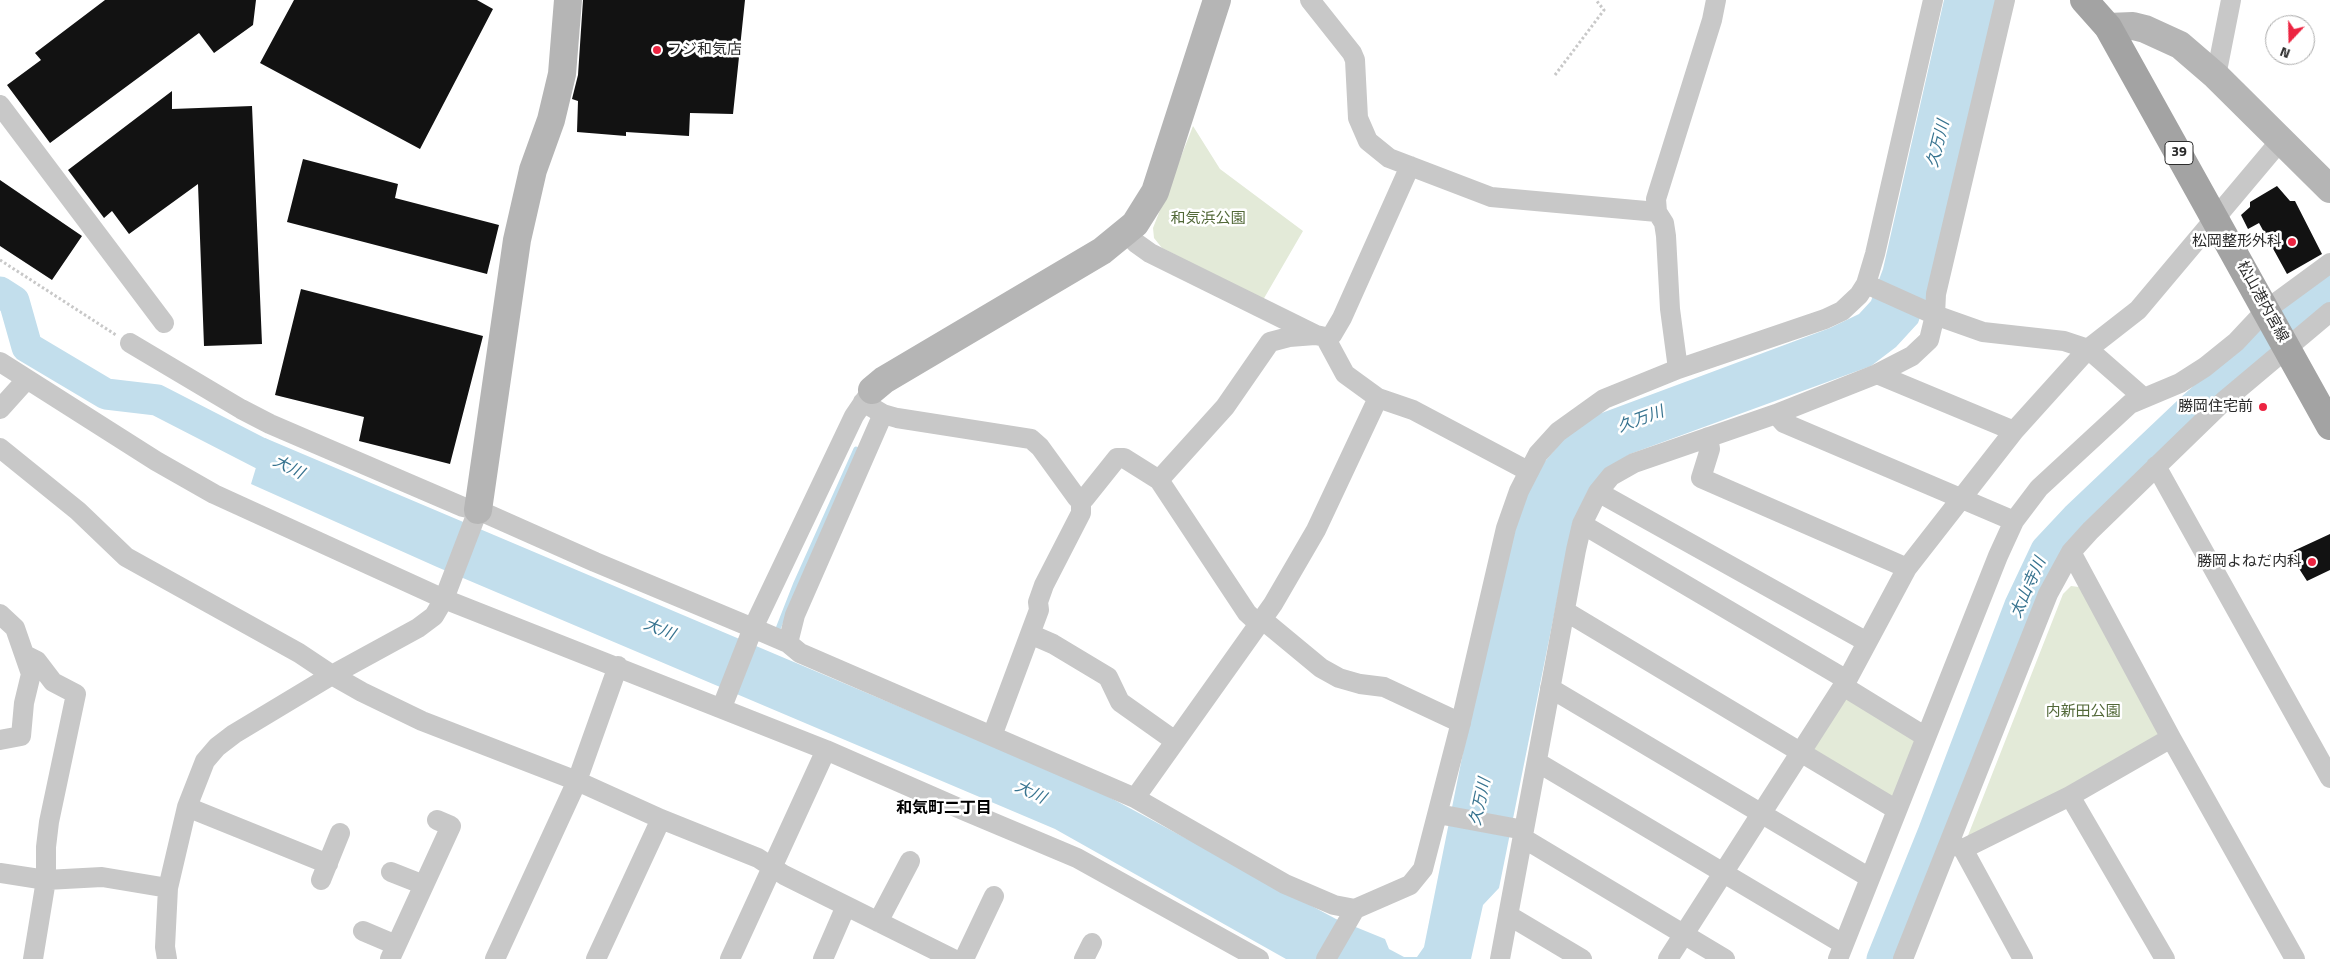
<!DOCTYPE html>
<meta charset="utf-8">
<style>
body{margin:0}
#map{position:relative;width:2330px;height:959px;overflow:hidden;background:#fff;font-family:"Titillium Web",sans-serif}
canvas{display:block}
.north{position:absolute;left:2265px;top:15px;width:50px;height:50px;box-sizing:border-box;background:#fff;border:1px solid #aaa;border-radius:50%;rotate:201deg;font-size:14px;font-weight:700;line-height:20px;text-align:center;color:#2b2b2b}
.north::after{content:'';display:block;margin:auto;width:18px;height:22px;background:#ec2441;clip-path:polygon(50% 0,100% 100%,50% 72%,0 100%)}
</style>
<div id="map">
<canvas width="2330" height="959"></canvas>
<div class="north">N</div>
</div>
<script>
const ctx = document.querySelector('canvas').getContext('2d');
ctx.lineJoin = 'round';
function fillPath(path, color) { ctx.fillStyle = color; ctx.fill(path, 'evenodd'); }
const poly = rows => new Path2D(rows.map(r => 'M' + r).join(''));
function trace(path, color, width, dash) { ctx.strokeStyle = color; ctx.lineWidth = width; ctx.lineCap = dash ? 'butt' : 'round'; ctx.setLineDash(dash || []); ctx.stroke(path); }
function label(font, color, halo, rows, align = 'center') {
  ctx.font = font + ' "Titillium Web","Noto Sans JP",sans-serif'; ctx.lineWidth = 5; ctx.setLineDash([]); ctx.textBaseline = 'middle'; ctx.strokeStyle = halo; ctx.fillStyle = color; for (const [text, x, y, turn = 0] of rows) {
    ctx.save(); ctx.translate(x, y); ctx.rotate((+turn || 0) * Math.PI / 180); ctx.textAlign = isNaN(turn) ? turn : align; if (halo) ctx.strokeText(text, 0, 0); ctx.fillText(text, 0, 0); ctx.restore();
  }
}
fillPath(poly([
 [1193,126,1220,169,1303,231,1263,300,1162,248,1154,238,1153,228],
 [2071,586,2087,588,2167,737,1967,838,2063,594],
 [1845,696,1918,742,1893,801,1810,751]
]), '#e3ead8');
fillPath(poly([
 [1944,0,1998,0,1929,293,1918,323,1896,347,1871,366,1630,454,1608,469,1573,521,1499,888,1483,905,1471,959,1286,959,1055,829,437,567,251,484,265,438,1096,790,1336,919,1385,939,1389,949,1404,957,1417,957,1424,947,1484,648,1521,507,1541,466,1564,439,1599,414,1830,328,1859,314,1871,301,1883,269]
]), '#c2deec');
trace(poly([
 [776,634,796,583,856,449]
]), '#c2deec', 5);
trace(poly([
 [0,292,14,301,27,347,106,394,157,400,299,473],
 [1882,959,1933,833,2020,605,2046,550,2076,518,2191,409,2302,309,2330,287]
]), '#c2deec', 31);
fillPath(poly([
 [105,0,256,0,253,25,214,53,199,33,50,143,7,85,41,60,35,53],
 [294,0,477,0,493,9,420,149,260,63],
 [583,0,745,0,733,114,690,113,689,136,626,132,626,136,577,132,578,101,572,99,578,75],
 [172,91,172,109,252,106,262,344,204,346,198,184,129,234,112,211,104,218,68,170],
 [303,159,398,184,395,198,499,225,487,274,287,222],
 [0,180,82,236,52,280,0,246],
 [2277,186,2290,201,2295,201,2322,254,2287,274,2259,223,2248,229,2241,215,2250,207,2250,202],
 [301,289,483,336,450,464,359,441,364,417,275,395],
 [2330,534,2330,570,2307,581,2289,553]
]), '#121212');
trace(poly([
 [1555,75,1604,10,1596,0],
 [0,260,116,335]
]), '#c8c8c8', 3, [2.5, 2.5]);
trace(poly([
 [1310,0,1352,53,1355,60,1358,118,1368,141,1389,158,1491,197,1657,212],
 [2216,76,2231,0],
 [0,105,164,323],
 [1126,232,1136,243,1150,253,1316,335,1325,337,1345,374,1378,398,1413,410,1528,471],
 [1866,284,1935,315,1983,332,2064,341,2088,349,2144,398],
 [1325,337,1332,335,1342,318,1410,166],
 [130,343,241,409,270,424,463,507,478,510,595,562,753,628,788,643,800,653,1135,798,1285,884,1334,905,1355,909],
 [0,362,156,461,214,494,444,599,826,750,963,810,1077,858,1259,959],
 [1678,369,1670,309,1666,236,1664,223,1657,212,1656,199,1712,20,1716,0],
 [1877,374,2014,431],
 [863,402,883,414,897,418,1031,439,1040,447,1077,498,1085,498,1117,458,1124,458,1159,480,1247,613,1259,624],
 [0,409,27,379],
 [1776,414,1784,423,2014,521],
 [1708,437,1710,449,1701,478,1907,568],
 [0,448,78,511,126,557,299,653,332,675,362,692,422,721,577,781,661,819,758,858,784,875,953,959],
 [2156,466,2330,778],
 [1159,480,1225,407,1270,342,1289,337,1315,335],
 [1598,492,1867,642],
 [1582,524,1847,680],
 [2071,552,2171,738,2295,959],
 [1565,611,1897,810],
 [0,614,15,628,31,674,24,703,21,736,0,740],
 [1263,620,1321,668,1339,678,1360,684,1384,687,1461,723],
 [1030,634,1053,644,1108,677,1120,702,1175,741],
 [788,643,795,615,883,414],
 [25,655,37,661,53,682,76,694,49,822,46,847,46,880,33,959],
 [1843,686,1926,737],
 [1550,688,1870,878],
 [722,707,753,628,854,416,871,391],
 [992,736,1039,610,1038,602,1044,585,1081,513,1081,498],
 [1537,762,1843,944],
 [2070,796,2165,959],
 [1135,798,1273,604,1316,530,1378,398],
 [187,807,328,864],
 [1438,814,1524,830],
 [1523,838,1725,959],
 [1952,844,1963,849,2023,959],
 [1963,849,2070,796,2171,738],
 [391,872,424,885],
 [0,873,46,880,102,877,168,888],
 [321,880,340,833],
 [1508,915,1582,959],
 [878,922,910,861],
 [363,931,396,945],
 [167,959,165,947,168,888,187,807,205,761,217,747,234,734,332,675,418,628,434,616,444,599,478,510],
 [390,959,451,826,437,820],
 [495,959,577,781,618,666],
 [596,959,661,819],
 [730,959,826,750],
 [823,959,846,906],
 [964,959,994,896],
 [1084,959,1092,943],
 [1326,959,1355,909,1410,885,1423,869,1460,726,1506,528,1519,491,1538,454,1558,432,1604,399,1678,369,1825,319,1842,311,1859,295,1866,284,1875,254,1933,0],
 [1500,959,1576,550,1582,524,1598,492,1611,476,1634,463,1776,414,1877,374,1912,356,1929,340,1935,315,1936,294,2005,0],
 [1668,959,1847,680,1907,568,2014,431,2088,349,2138,310,2281,140],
 [1838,959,1998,556,2014,521,2039,488,2130,404,2180,383,2205,367,2236,342,2266,310,2330,263],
 [1903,959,2048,594,2071,552,2090,531,2224,401,2330,312]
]), '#c8c8c8', 20);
trace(poly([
 [2108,27,2133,26,2145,29,2180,45,2216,76,2330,189],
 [872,390,884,380,1102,251,1135,224,1155,192,1217,0],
 [478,510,517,240,533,170,551,120,562,74,568,0]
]), '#b5b5b5', 28);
trace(poly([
 [2084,0,2108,27,2330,426]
]), '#a3a3a3', 28);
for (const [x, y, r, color] of [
 [657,50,5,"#ec2441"],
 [2292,242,5,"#ec2441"],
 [2263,407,5,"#ec2441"],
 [2312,562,5,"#ec2441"]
]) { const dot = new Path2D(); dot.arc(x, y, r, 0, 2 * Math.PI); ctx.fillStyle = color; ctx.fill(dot); trace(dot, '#fff', 2); }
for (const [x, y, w] of [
 [2179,153,28]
]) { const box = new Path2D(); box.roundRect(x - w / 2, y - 11.5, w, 23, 4); ctx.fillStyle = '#fff'; ctx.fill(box); trace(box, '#2b2b2b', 1); }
label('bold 14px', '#2b2b2b', null, [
 ["39",2179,153]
]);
label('15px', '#2b2b2b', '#fff', [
 ["フジ和気店",667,50,"left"],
 ["松岡整形外科",2282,242],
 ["勝岡住宅前",2253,407],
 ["勝岡よねだ内科",2302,562]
], 'right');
label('15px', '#526838', '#fff', [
 ["和気浜公園",1208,219],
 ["内新田公園",2083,712]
]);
label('15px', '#2b2b2b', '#fff', [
 ["松山港内宮線",2262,302,61]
]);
label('italic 16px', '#37738f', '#fff', [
 ["久万川",1939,144,-76],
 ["久万川",1641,420,-20],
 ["大川",288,468,27],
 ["太山寺川",2029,588,-66],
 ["大川",659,630,22],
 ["大川",1030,793,26],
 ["久万川",1481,802,-78]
]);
label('bold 16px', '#000', '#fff', [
 ["和気町二丁目",944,809]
]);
</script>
